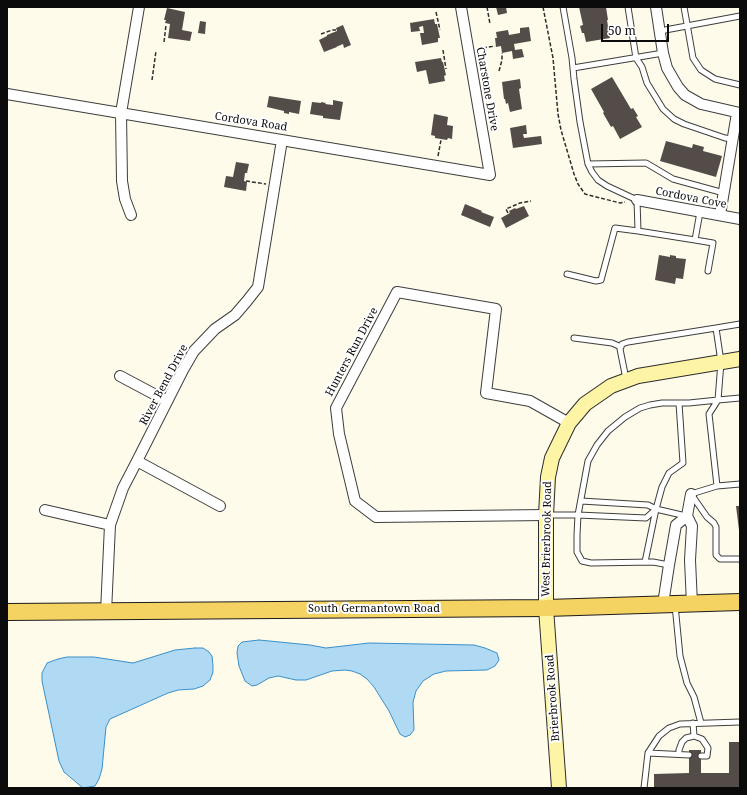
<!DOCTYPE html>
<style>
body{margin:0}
#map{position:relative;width:747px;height:795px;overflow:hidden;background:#fffbea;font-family:"Noto Serif",serif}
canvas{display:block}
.frame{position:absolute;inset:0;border:8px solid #0b0b0b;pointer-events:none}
.scale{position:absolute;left:601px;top:24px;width:68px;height:18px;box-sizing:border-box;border:2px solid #0b0b0b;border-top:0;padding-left:5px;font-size:12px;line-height:14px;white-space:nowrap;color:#0b0b0b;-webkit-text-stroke:3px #fff;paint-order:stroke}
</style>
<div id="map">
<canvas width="747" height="795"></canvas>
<div class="frame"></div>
<div class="scale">50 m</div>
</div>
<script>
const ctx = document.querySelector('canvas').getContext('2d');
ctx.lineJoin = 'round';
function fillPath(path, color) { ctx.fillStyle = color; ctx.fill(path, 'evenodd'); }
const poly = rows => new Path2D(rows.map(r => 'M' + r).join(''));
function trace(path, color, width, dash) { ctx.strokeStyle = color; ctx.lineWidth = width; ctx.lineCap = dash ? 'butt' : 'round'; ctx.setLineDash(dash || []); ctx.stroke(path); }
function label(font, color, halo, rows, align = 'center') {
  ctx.font = font + ' "Noto Serif",serif'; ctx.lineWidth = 4; ctx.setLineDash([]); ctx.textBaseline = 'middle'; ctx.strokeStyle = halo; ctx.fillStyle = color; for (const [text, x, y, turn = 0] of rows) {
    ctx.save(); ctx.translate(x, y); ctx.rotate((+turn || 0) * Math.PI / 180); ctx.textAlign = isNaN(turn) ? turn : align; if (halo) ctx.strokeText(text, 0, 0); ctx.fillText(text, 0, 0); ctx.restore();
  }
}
const water = poly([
 [259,640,310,645,326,648,369,643,474,645,485,648,497,653,499,660,495,666,487,670,446,671,434,674,423,681,416,691,413,702,414,730,410,735,405,737,400,734,389,711,374,687,367,679,360,674,352,671,345,670,332,671,306,680,296,680,278,676,269,678,257,685,252,686,245,681,239,666,237,653,238,646,242,642,259,640],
 [195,648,203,648,209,652,212,656,213,666,213,672,210,680,203,686,194,689,178,690,168,693,110,719,106,727,102,769,99,779,95,786,83,788,64,772,59,761,42,681,42,673,47,663,58,659,67,657,94,657,133,663,175,650,195,648]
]);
fillPath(water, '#b0daf4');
trace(water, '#398fc9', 1);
fillPath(poly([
 [496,7,506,7,507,13,498,15],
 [579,7,606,7,608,20,607,20,610,38,586,42,584,33,582,33,580,26,583,25],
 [167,8,185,12,182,30,192,32,190,41,168,38,170,24,165,23,166,20,164,20],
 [434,19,435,24,437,24,440,38,438,38,438,42,422,45,420,33,424,33,423,26,419,27,420,31,411,32,410,23],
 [200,21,206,22,205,34,198,33],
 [343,25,351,45,344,48,343,44,336,47,337,47,324,52,319,40,327,36,327,35,337,31,336,28],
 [529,27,531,41,514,44,515,50,522,49,524,57,513,59,512,51,502,53,501,46,496,47,495,38,497,38,496,32,508,30,509,35,520,33,520,28],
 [441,58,442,62,443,62,446,75,444,76,445,81,429,84,426,70,417,72,415,62],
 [612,77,631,109,633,108,638,116,636,117,642,127,620,139,613,126,611,127,603,113,604,112,591,89],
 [520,79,521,88,519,89,522,109,510,112,508,103,506,104,505,99,504,99,502,82],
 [269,96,301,101,299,114,289,112,289,114,284,113,284,111,267,107],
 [333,100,343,102,340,120,323,118,323,116,310,114,312,102,321,103,321,102,326,103,325,104,333,105],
 [434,114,448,117,447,125,453,126,452,139,448,138,447,140,435,138,435,136,431,135],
 [526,125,527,134,523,134,524,138,541,136,542,144,513,148,510,128],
 [666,141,692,148,693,144,704,147,703,151,722,156,716,177,660,161],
 [236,162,249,164,247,173,245,173,244,181,247,182,246,191,224,187,226,176,233,177],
 [465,204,482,211,481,212,494,217,490,227,461,215],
 [524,206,529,216,506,228,501,218,510,213,509,211,515,208,516,209],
 [659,255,670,257,670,255,676,256,676,258,686,259,683,279,676,278,675,284,655,280],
 [736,506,740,506,740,530,739,530],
 [729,742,740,742,740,788,654,788,654,774,689,773,689,750,701,750,701,773,729,773]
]), '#534c48');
const lane = poly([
 [563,7,572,58,574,79,580,122,588,164,592,172,598,180,607,186,637,200,638,231,615,228,601,280,596,281,567,274],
 [628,7,636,58,642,67,647,83,663,109,674,119,684,124,725,138,733,139],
 [684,7,693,58,701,70,715,79,740,85],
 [660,31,740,16],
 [573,68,663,53],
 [588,164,646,163,673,179,724,193],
 [638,231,695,240,700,212],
 [695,240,713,243,708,271],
 [574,338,612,343,621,347],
 [626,379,620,349,622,344,628,342,716,328],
 [740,484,717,486,691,494,707,517,714,523,716,527,716,555,720,559,740,559],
 [717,486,709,414,718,400,740,398],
 [581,501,648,505,656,509,686,516],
 [656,509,646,518,578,515,577,535,577,552,582,561,591,563,653,562,669,565],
 [548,515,578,515,588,461,597,445,608,431,625,417,640,408,650,405,662,403,689,403,718,400,721,362,716,328,740,324],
 [645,562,656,509,662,487,669,473,683,463,679,403],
 [675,605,680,656,687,683,694,697,701,723],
 [693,723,694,736,702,739,708,748,707,756,701,756],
 [648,753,689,755],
 [679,754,679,750,682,742,686,738,694,736],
 [644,788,648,753,659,736,669,728,680,724,740,722]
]);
const street = poly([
 [656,7,663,53,667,68,678,87,685,95,701,104,740,113],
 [7,94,490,175,461,7],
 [637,200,740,219],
 [131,215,125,199,122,181,121,113,139,7],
 [720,215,737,113],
 [120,376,167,401],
 [137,461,220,506],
 [45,510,110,525],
 [546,515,376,517,355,501,339,434,336,408,397,292,496,309,486,393,530,401,569,423],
 [687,516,691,494],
 [663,604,669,565,676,525,687,516,692,526,690,560,692,604],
 [106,612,110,525,123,488,137,461,183,370,194,351,215,329,235,315,247,301,258,287,282,140]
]);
const secondary = poly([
 [559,788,546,608,546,515,548,477,552,458,569,423,585,404,611,386,638,376,740,359]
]);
const primary = poly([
 [7,612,546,608,740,602]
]);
trace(lane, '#3e3e3e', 7);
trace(street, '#3e3e3e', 12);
trace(secondary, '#2d2d2d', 16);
trace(primary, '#1c1c1c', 18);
trace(poly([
 [487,7,490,24],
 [543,7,553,58,558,114,561,130,574,174,578,184,585,194,620,203,625,202],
 [436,12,440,30],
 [321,34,332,30,336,30],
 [164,42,166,25],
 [477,49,495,46],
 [443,50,446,69],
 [499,71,502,60,502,53],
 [152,80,156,51],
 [438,156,441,140],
 [246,181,266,184],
 [508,213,506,209,520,203,531,201]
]), '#2d2d2d', 1.5, [4, 2]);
trace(lane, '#fff', 5);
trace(street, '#fff', 10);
trace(secondary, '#fdf4a6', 14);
trace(primary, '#f5d363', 16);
label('11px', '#0b0b0b', '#fff', [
 ["Charstone Drive",487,89,80],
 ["Cordova Road",251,122,9],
 ["Cordova Cove",691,198,11],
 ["Hunters Run Drive",352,352,-62],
 ["River Bend Drive",164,385,-62],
 ["West Brierbrook Road",547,539,-89],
 ["South Germantown Road",374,609],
 ["Brierbrook Road",553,698,-94]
]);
</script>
